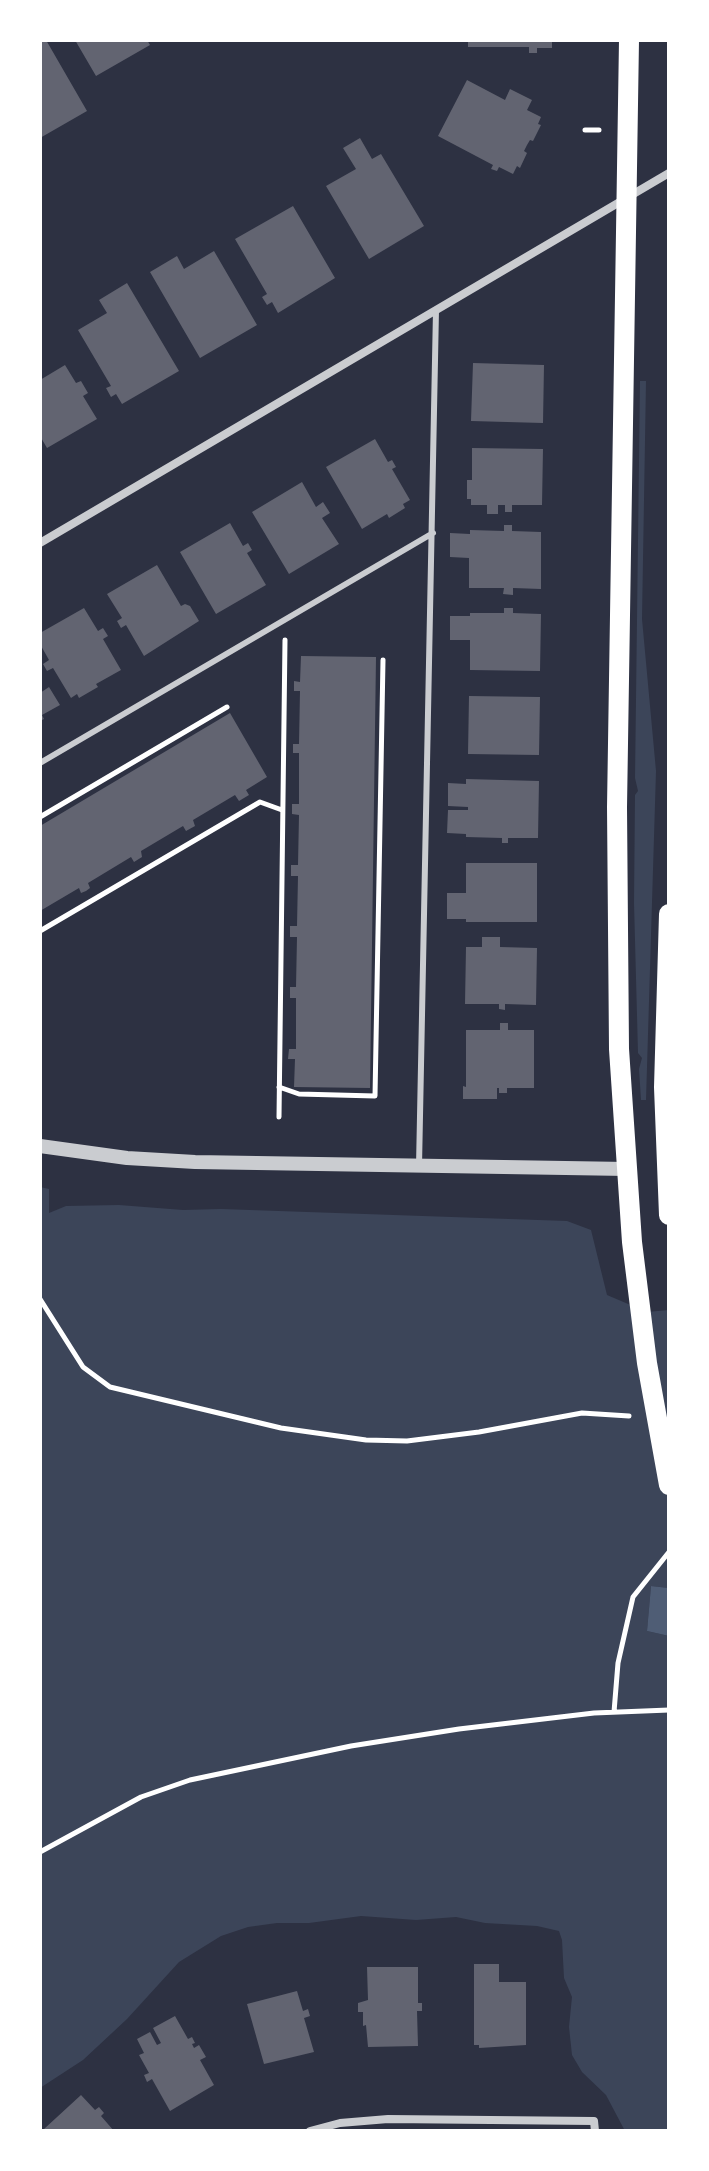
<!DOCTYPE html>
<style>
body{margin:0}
#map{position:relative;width:709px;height:2171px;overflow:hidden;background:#2d3142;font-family:"Roboto Condensed",sans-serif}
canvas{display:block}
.frame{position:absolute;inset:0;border:42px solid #fff;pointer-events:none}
</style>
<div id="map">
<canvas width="709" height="2171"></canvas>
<div class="frame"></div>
</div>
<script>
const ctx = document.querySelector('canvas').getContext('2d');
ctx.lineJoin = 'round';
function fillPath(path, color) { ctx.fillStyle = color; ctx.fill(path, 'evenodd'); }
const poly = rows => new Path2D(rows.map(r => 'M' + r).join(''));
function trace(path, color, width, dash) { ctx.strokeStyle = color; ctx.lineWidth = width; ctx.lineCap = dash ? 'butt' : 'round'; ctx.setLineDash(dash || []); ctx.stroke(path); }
fillPath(poly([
 [640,381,646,381,642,619,656,771,646,1100,641,1100,639,1069,642,1058,638,1053,634,903,635,795,638,791,635,778],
 [40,1187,49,1189,49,1213,66,1206,119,1205,183,1210,221,1209,567,1221,591,1230,607,1295,647,1312,669,1310,669,1588,651,1586,647,1631,669,1636,669,2131,625,2131,606,2095,582,2072,572,2055,569,2027,572,1997,564,1978,562,1940,559,1931,537,1926,485,1923,456,1917,416,1920,361,1916,309,1923,277,1923,248,1927,221,1936,179,1962,127,2019,83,2060,40,2088]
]), '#3c4559');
fillPath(poly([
 [651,1586,669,1588,669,1636,647,1631]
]), '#4f5d75');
fillPath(poly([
 [40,40,46,40,87,111,40,138],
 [75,40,147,40,150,45,96,76],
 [468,40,552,40,552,48,537,48,537,53,529,53,529,47,468,47],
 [467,80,505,100,510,89,532,100,527,110,541,117,538,124,541,125,533,141,530,140,527,145,524,151,527,153,520,168,517,166,513,174,499,167,497,171,491,169,493,165,438,136],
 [360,138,372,159,381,154,424,226,369,259,326,186,356,169,343,148],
 [293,206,335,278,278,313,272,302,267,305,262,297,267,294,235,239],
 [214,251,257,325,200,358,150,272,177,256,184,269],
 [127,283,179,371,122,404,116,394,111,397,106,388,111,386,78,330,107,313,99,300],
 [473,363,544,365,543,423,471,421],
 [65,365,76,383,81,381,88,393,83,396,97,419,47,448,40,436,40,380],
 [375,439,388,462,392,460,396,467,392,469,410,500,403,504,405,508,389,518,387,514,362,529,326,467],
 [472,448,543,449,542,505,512,505,512,512,505,512,505,505,498,505,498,514,487,514,487,505,471,505,471,499,467,499,467,480,472,480],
 [302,482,316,507,323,502,330,513,322,518,339,544,289,574,252,512],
 [230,523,243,546,248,543,252,550,247,553,266,585,216,614,180,552],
 [504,525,512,525,512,531,541,532,541,589,513,588,513,595,503,594,504,588,469,588,469,558,450,557,450,533,470,534,470,530,504,531],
 [157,565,181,606,185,604,190,606,199,621,144,656,126,625,121,628,117,621,122,618,107,594],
 [84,608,98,631,103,628,108,636,103,639,121,670,96,684,98,687,79,698,77,694,71,698,53,668,47,671,43,664,49,660,40,644,40,633],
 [504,608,513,608,513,613,541,614,540,671,470,670,470,640,450,640,450,616,470,616,470,613,504,613],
 [301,656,376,657,370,1088,294,1087,295,1059,288,1059,289,1049,296,1049,296,998,290,998,290,987,296,987,297,937,290,937,290,926,297,926,298,876,291,876,291,865,298,865,299,815,292,814,292,804,299,804,299,753,293,753,293,744,299,744,300,691,294,691,294,681,300,682],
 [49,687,60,705,42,715,44,719,40,721,40,693],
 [469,696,540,697,539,755,468,754],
 [230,713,267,777,246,790,249,795,239,801,235,795,193,820,195,826,186,831,183,826,141,851,142,857,134,862,131,857,88,883,90,888,86,891,81,893,79,888,40,911,40,826],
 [466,779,539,781,538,838,508,838,508,843,502,843,502,838,466,837,466,834,447,833,448,810,468,810,468,807,448,806,448,783,466,784],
 [466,863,537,863,537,922,466,922,466,919,447,919,447,893,466,893],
 [482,937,500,937,500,947,537,948,536,1005,505,1004,505,1010,499,1009,499,1004,465,1004,466,947,482,947],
 [500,1023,508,1023,508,1030,534,1030,534,1088,507,1088,507,1093,499,1093,499,1088,497,1088,497,1099,463,1099,463,1086,466,1087,466,1030,500,1030],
 [474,1964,499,1964,499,1982,526,1982,526,2045,479,2048,479,2045,474,2045],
 [367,1967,418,1967,418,2003,422,2003,422,2011,417,2011,418,2046,368,2047,366,2025,363,2026,363,2012,358,2012,358,2003,368,2000],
 [297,1991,303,2011,308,2009,310,2016,304,2018,314,2052,264,2064,247,2004],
 [175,2016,188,2039,192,2037,195,2043,192,2044,194,2048,199,2045,206,2057,200,2060,214,2085,170,2111,152,2079,147,2082,144,2075,149,2073,139,2055,144,2053,137,2039,150,2032,157,2045,161,2043,153,2028],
 [81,2095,95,2110,99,2107,104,2113,101,2116,114,2131,45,2131,44,2129]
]), '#626471');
trace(poly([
 [585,130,599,130],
 [40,817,227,707],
 [40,931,260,802,282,810],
 [279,1087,299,1094,375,1096,383,660],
 [279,1117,285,640],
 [40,1299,83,1367,110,1387,281,1428,366,1440,407,1441,479,1432,582,1413,629,1416],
 [614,1712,618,1663,633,1597,669,1552],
 [40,1852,141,1797,190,1780,351,1746,459,1729,594,1713,669,1710]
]), '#fff', 5);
trace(poly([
 [40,763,433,533],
 [419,1166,436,310]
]), '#caccd0', 6);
trace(poly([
 [40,543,669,173],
 [310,2131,340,2123,388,2119,594,2121,595,2131]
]), '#caccd0', 8);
trace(poly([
 [40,1146,127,1158,195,1162,627,1169]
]), '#caccd0', 14);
trace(poly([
 [629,40,617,807,619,1049,632,1242,647,1363,669,1485],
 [669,914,664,1087,669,1215]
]), '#fff', 20);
</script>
